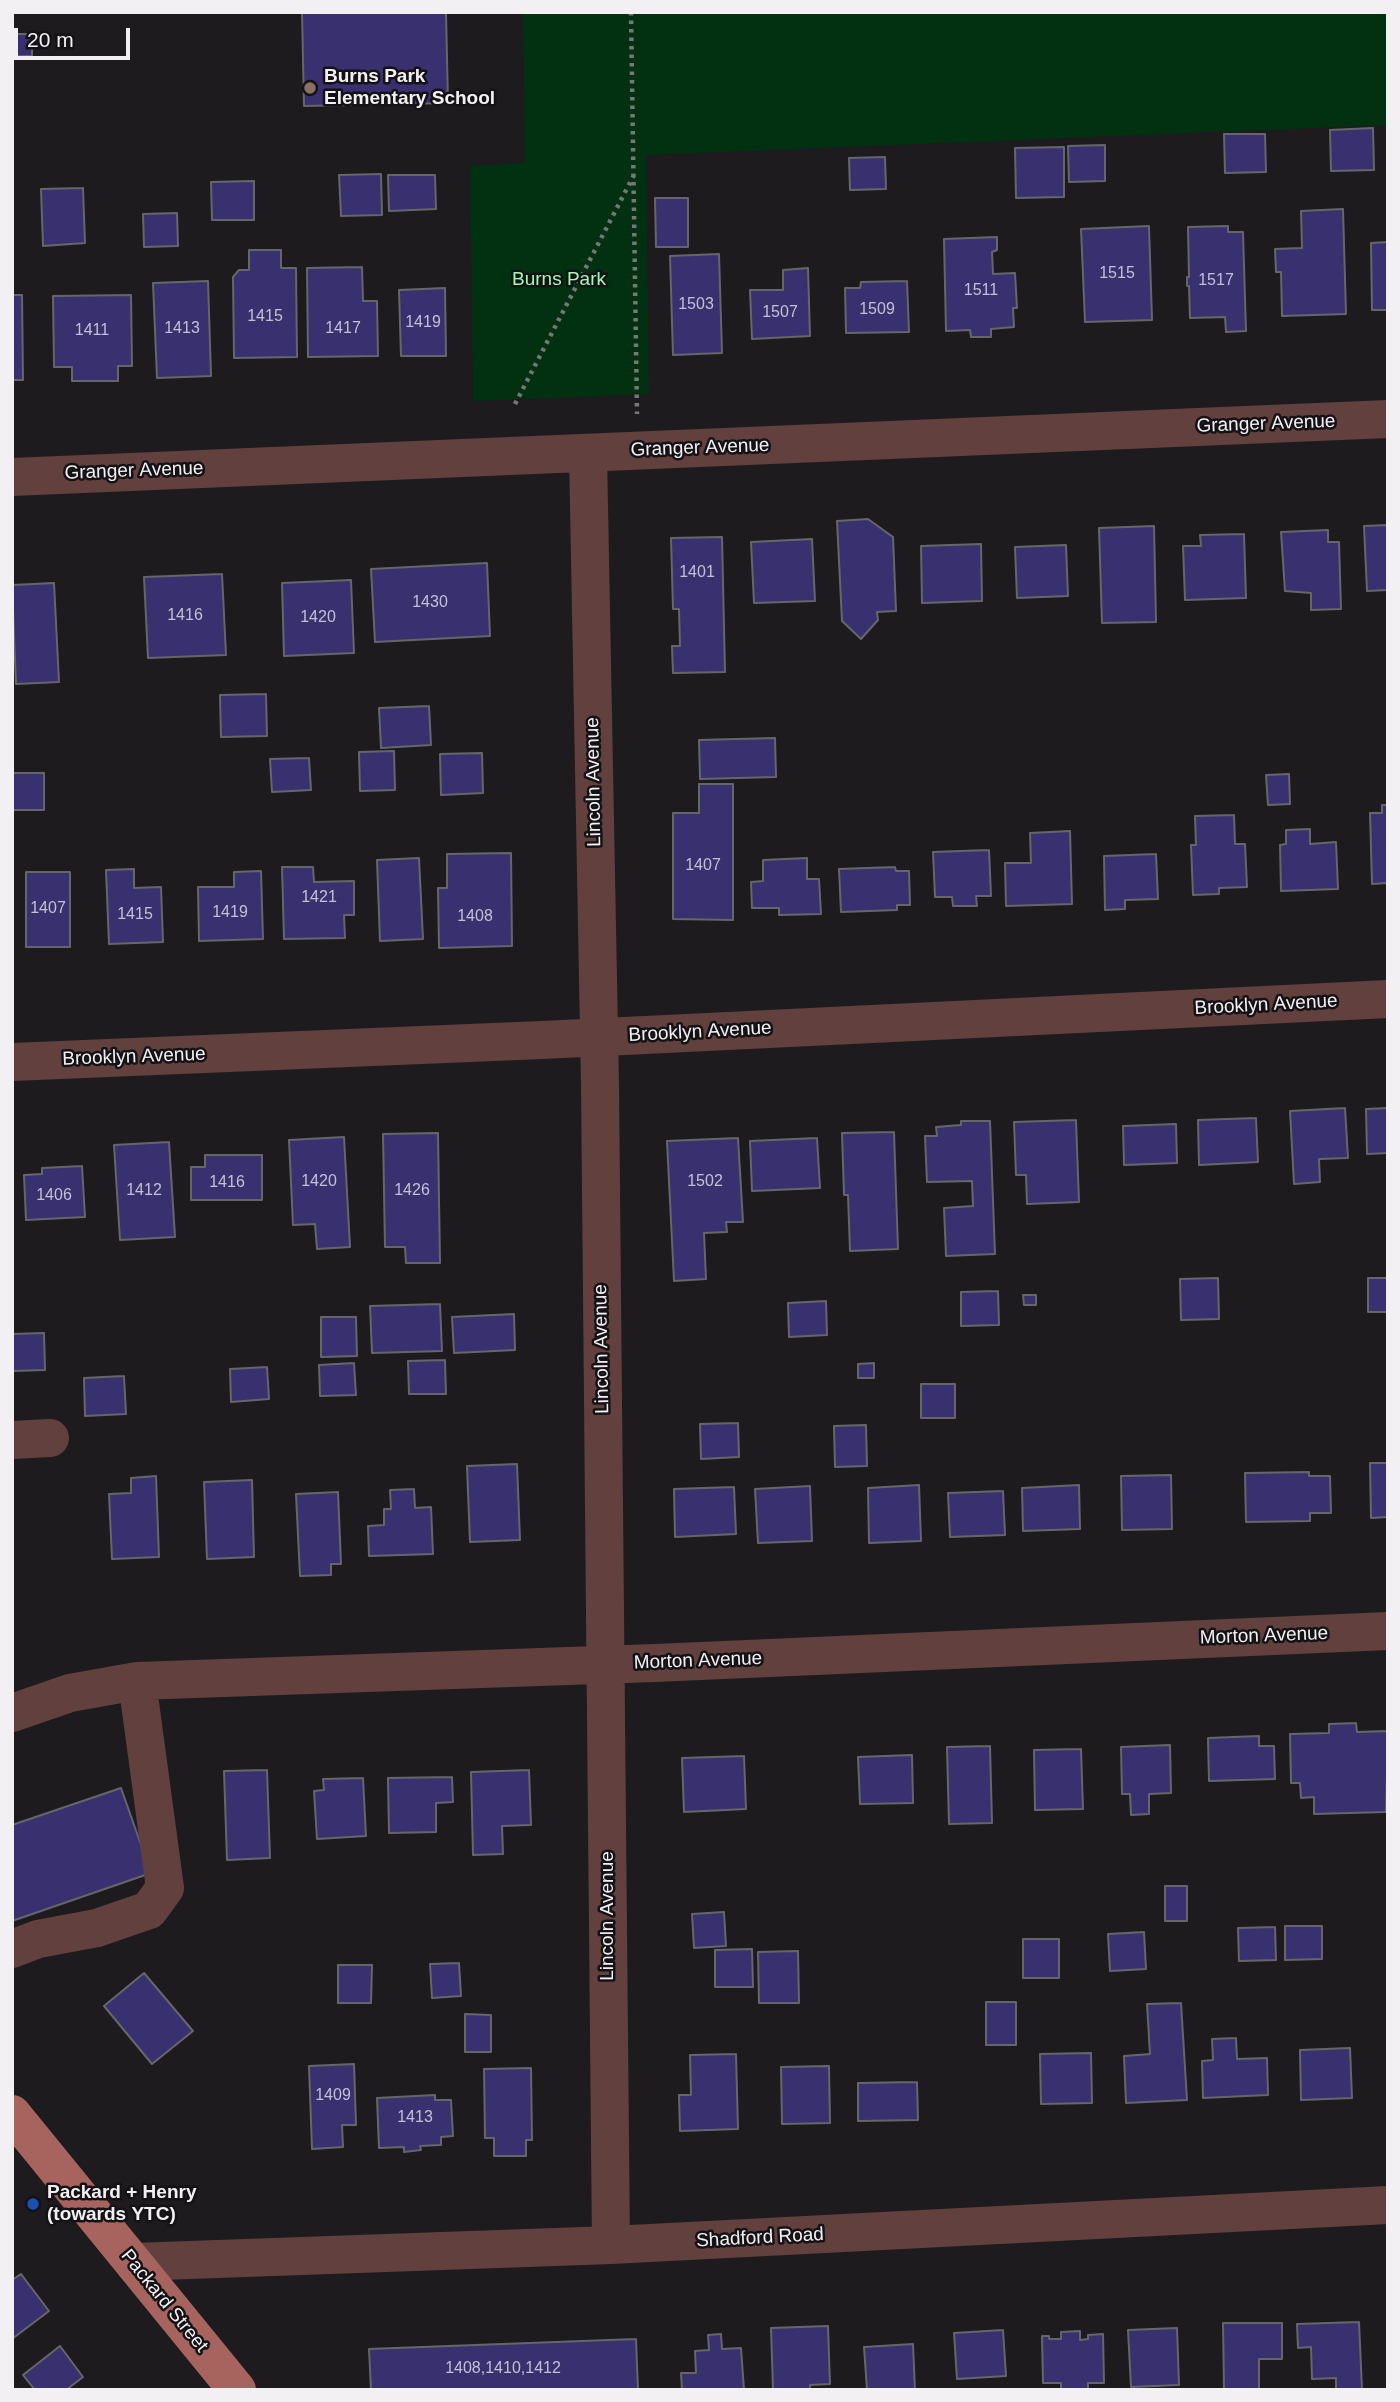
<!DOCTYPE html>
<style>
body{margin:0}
#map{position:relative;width:1400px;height:2402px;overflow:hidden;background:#1d1b1e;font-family:Arial,sans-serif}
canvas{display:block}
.frame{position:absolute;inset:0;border:14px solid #f2f0f3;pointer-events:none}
.scale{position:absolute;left:14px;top:28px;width:116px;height:32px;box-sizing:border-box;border:4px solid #f2f0f3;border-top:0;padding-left:9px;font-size:21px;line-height:24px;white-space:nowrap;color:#f2f0f3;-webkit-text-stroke:5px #141215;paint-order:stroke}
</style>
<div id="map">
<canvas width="1400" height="2402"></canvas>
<div class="frame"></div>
<div class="scale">20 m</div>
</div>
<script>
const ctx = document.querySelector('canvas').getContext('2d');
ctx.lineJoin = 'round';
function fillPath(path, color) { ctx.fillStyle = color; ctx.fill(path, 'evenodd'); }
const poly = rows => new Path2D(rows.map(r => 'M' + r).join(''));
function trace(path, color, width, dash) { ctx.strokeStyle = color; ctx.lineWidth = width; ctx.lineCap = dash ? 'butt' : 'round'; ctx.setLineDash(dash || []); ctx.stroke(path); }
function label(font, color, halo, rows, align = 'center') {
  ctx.font = font + ' Arial,sans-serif'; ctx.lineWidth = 5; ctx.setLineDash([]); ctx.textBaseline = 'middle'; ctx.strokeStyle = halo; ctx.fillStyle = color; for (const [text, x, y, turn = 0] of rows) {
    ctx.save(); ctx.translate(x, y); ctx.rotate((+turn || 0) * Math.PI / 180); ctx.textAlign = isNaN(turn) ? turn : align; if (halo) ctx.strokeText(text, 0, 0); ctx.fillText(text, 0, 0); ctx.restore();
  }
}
fillPath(poly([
 [523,12,1388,12,1388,125,646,155,649,394,473,401,470,166,525,163]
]), '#023112');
const building = poly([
 [302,12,446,12,448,103,304,106,302,12],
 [12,34,32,34,32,56,12,56,12,34],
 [1373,128,1374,170,1331,171,1330,130,1373,128],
 [1224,134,1265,134,1266,172,1225,173,1224,134],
 [1105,145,1105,181,1069,182,1068,146,1105,145],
 [1064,147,1064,197,1016,198,1015,148,1064,147],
 [885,157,886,189,850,190,849,158,885,157],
 [381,174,382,215,341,216,339,175,381,174],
 [388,175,435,175,436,209,389,211,388,175],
 [254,181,254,220,212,220,211,182,254,181],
 [83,188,85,243,43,246,41,189,83,188],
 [655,198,688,198,688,247,656,247,655,198],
 [1343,209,1346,314,1282,316,1281,272,1276,272,1275,249,1302,248,1301,211,1343,209],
 [177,213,178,246,144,247,143,214,177,213],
 [1149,226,1152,320,1085,322,1081,229,1149,226],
 [1228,226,1228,232,1243,232,1246,331,1226,332,1225,317,1190,318,1189,286,1187,286,1187,277,1189,277,1188,227,1228,226],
 [997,237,997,250,992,252,993,274,1015,273,1017,308,1013,308,1014,327,991,329,991,337,971,337,970,330,946,331,944,239,997,237],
 [1388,242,1388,310,1372,310,1371,243,1388,242],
 [249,250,281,250,281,268,296,268,297,357,234,358,233,277,239,270,249,270,249,250],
 [719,254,722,353,673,355,670,256,719,254],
 [362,267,363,301,377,301,378,356,308,357,307,268,362,267],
 [808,268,810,336,752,339,750,290,783,290,783,270,808,268],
 [208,281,211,376,157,378,153,283,208,281],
 [907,281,909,332,846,333,845,288,860,288,861,282,907,281],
 [445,288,446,356,401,356,399,290,445,288],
 [12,295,22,295,23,380,12,380,12,295],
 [131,295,132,366,118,366,118,381,72,381,72,367,54,367,53,296,131,295],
 [868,519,893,537,896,611,877,612,878,620,861,639,842,621,837,521,868,519],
 [1388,525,1388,590,1367,591,1364,526,1388,525],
 [1154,526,1156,622,1102,623,1099,528,1154,526],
 [1328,530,1328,542,1339,542,1341,609,1311,610,1311,593,1285,591,1281,532,1328,530],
 [1244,534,1246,598,1185,600,1183,546,1201,546,1200,535,1244,534],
 [722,537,725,672,673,673,672,646,680,646,679,609,673,609,671,538,722,537],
 [812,539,815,601,754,603,751,542,812,539],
 [981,544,982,601,922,603,921,546,981,544],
 [1066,545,1068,596,1017,598,1015,547,1066,545],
 [487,563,490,636,375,642,371,569,487,563],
 [222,574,226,655,148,658,144,577,222,574],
 [351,580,354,653,284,656,282,583,351,580],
 [54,583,59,682,16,684,12,585,54,583],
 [266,694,267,736,221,737,220,695,266,694],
 [429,706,431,745,381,748,379,708,429,706],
 [775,738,776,777,700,779,699,740,775,738],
 [394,751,395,790,360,791,359,752,394,751],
 [482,753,483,793,441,795,440,754,482,753],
 [309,758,311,790,272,792,270,759,309,758],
 [12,773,44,773,44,810,12,810,12,773],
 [1289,774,1290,804,1268,805,1266,775,1289,774],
 [699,784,733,784,733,920,673,919,673,813,699,813,699,784],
 [1382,805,1388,805,1388,900,1387,883,1372,884,1370,813,1382,813,1382,805],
 [1234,815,1235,844,1245,844,1247,887,1219,888,1219,894,1193,895,1191,845,1196,845,1195,816,1234,815],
 [1310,829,1310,844,1336,842,1338,889,1281,891,1280,845,1286,844,1286,830,1310,829],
 [1070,831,1072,904,1006,906,1005,863,1031,863,1030,833,1070,831],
 [989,850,991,896,976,896,977,906,953,906,952,897,935,897,933,852,989,850],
 [511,853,512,946,439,948,438,888,447,888,447,854,511,853],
 [1156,854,1158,899,1125,900,1125,909,1105,910,1104,856,1156,854],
 [419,858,423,939,380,941,377,860,419,858],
 [807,858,807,879,819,879,821,914,779,915,779,908,752,908,751,882,763,881,763,860,807,858],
 [282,867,313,867,314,882,354,881,354,915,344,915,345,938,284,939,282,867],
 [895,867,896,871,909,871,910,905,897,905,897,910,841,912,839,869,895,867],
 [134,869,134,888,161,887,163,942,109,944,106,870,134,869],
 [261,871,263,939,199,941,198,887,234,887,234,872,261,871],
 [26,872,70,872,70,947,26,947,26,872],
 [1345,1108,1348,1158,1319,1159,1320,1182,1294,1184,1290,1111,1345,1108],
 [1388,1108,1388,1153,1367,1154,1366,1109,1388,1108],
 [1256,1118,1258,1162,1199,1165,1198,1120,1256,1118],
 [1076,1120,1079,1202,1027,1204,1026,1175,1016,1175,1014,1122,1076,1120],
 [961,1121,990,1121,995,1254,946,1256,944,1208,973,1206,972,1181,927,1182,925,1136,937,1136,936,1127,961,1125,961,1121],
 [1176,1124,1177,1163,1124,1165,1123,1126,1176,1124],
 [894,1132,898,1249,850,1251,848,1195,844,1195,842,1133,894,1132],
 [438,1133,440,1263,406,1263,405,1247,385,1247,383,1134,438,1133],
 [344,1137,350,1247,317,1249,315,1224,293,1225,289,1140,344,1137],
 [738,1138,743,1222,726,1222,727,1232,704,1233,706,1279,674,1281,667,1141,738,1138],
 [817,1138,820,1188,752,1191,750,1141,817,1138],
 [169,1142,175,1237,120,1240,114,1145,169,1142],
 [205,1155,262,1155,262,1200,191,1200,191,1167,205,1167,205,1155],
 [82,1166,85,1217,26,1220,24,1175,42,1174,42,1168,82,1166],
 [1218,1278,1219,1319,1181,1320,1180,1279,1218,1278],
 [1368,1278,1388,1278,1388,1312,1368,1312,1368,1278],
 [998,1291,999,1325,961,1326,961,1292,998,1291],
 [1023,1295,1036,1295,1036,1305,1024,1305,1023,1295],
 [826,1301,827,1335,789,1337,788,1303,826,1301],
 [440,1304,442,1351,372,1353,370,1306,440,1304],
 [514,1314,515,1350,454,1353,452,1317,514,1314],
 [321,1317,356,1317,357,1356,321,1357,321,1317],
 [44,1333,45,1370,12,1371,12,1334,44,1333],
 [445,1360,446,1394,409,1394,408,1361,445,1360],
 [354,1363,356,1395,320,1396,319,1365,354,1363],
 [874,1363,874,1378,858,1378,858,1364,874,1363],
 [267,1367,269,1399,231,1402,230,1369,267,1367],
 [124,1376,126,1414,85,1416,84,1378,124,1376],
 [921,1384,955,1384,955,1418,921,1418,921,1384],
 [738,1423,739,1457,701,1459,700,1424,738,1423],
 [866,1425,867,1466,835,1467,834,1426,866,1425],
 [1370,1463,1388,1463,1388,1517,1371,1518,1370,1463],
 [517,1464,520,1540,470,1542,467,1466,517,1464],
 [1309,1472,1309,1476,1330,1476,1331,1513,1310,1513,1310,1521,1246,1522,1245,1473,1309,1472],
 [1171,1475,1172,1529,1122,1530,1121,1476,1171,1475],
 [156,1476,159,1557,112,1559,109,1494,131,1493,131,1478,156,1476],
 [252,1480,254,1557,207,1559,204,1482,252,1480],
 [919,1485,921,1541,869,1543,868,1488,919,1485],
 [1079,1485,1080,1529,1023,1531,1022,1488,1079,1485],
 [810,1486,812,1541,758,1543,755,1489,810,1486],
 [734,1487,736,1534,675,1537,674,1489,734,1487],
 [414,1489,415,1508,431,1507,433,1554,369,1556,368,1526,384,1525,384,1509,391,1509,390,1490,414,1489],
 [1003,1491,1005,1535,950,1537,948,1493,1003,1491],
 [338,1492,341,1564,331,1564,331,1575,300,1576,296,1494,338,1492],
 [1356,1723,1357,1732,1388,1731,1386,1812,1314,1814,1314,1797,1301,1798,1300,1783,1291,1783,1290,1734,1329,1733,1329,1724,1356,1723],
 [1259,1736,1259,1746,1274,1746,1275,1779,1209,1781,1208,1738,1259,1736],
 [1170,1745,1171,1793,1149,1794,1149,1814,1131,1815,1130,1794,1122,1794,1121,1747,1170,1745],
 [990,1746,992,1823,949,1824,947,1747,990,1746],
 [1081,1749,1083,1809,1035,1810,1034,1750,1081,1749],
 [912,1755,913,1803,860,1804,858,1757,912,1755],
 [744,1756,746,1809,684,1812,682,1758,744,1756],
 [267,1770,270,1858,227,1860,224,1771,267,1770],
 [529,1770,531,1825,502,1826,503,1854,473,1855,471,1772,529,1770],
 [452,1777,453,1802,436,1803,436,1832,389,1833,388,1778,452,1777],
 [363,1778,366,1836,317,1839,314,1791,324,1790,323,1779,363,1778],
 [121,1788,151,1873,12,1921,12,1825,121,1788],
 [1165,1886,1187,1886,1187,1921,1165,1921,1165,1886],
 [724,1912,726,1946,694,1948,692,1914,724,1912],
 [1285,1926,1322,1926,1322,1959,1285,1960,1285,1926],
 [1275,1927,1276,1960,1239,1961,1238,1928,1275,1927],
 [1144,1932,1146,1969,1110,1971,1108,1934,1144,1932],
 [1023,1939,1059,1939,1059,1978,1023,1978,1023,1939],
 [752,1949,753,1987,715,1987,715,1950,752,1949],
 [798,1951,799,2003,759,2003,758,1952,798,1951],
 [459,1963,461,1996,432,1998,430,1964,459,1963],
 [338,1965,372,1965,371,2003,338,2003,338,1965],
 [144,1973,193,2031,152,2064,104,2006,144,1973],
 [986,2002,1016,2002,1016,2045,986,2045,986,2002],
 [1181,2003,1187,2100,1126,2103,1124,2056,1150,2054,1147,2004,1181,2003],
 [465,2014,491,2015,491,2052,465,2052,465,2014],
 [1236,2038,1237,2059,1267,2058,1268,2095,1203,2098,1202,2061,1213,2060,1212,2039,1236,2038],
 [1350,2048,1352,2098,1301,2100,1300,2050,1350,2048],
 [1091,2053,1092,2103,1041,2104,1040,2054,1091,2053],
 [736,2054,738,2129,680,2131,679,2095,691,2095,690,2055,736,2054],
 [354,2064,356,2125,342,2125,343,2147,312,2149,309,2066,354,2064],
 [829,2066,830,2123,782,2124,781,2067,829,2066],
 [531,2068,532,2140,526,2140,526,2156,494,2156,494,2138,485,2138,484,2069,531,2068],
 [917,2082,918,2120,858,2121,858,2083,917,2082],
 [435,2095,435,2100,451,2100,453,2136,441,2137,441,2145,420,2146,421,2150,404,2152,404,2147,379,2148,377,2098,435,2095],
 [21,2274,49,2311,12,2339,12,2280,21,2274],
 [1359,2322,1362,2390,1336,2390,1336,2378,1312,2379,1311,2347,1298,2348,1297,2324,1359,2322],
 [1223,2323,1282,2323,1282,2359,1259,2359,1259,2390,1224,2390,1223,2323],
 [828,2326,830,2384,810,2385,810,2390,773,2390,771,2328,828,2326],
 [1177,2328,1179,2385,1131,2387,1128,2330,1177,2328],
 [1003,2330,1006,2376,957,2379,954,2333,1003,2330],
 [1080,2331,1080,2340,1088,2339,1088,2335,1103,2334,1104,2383,1088,2383,1088,2390,1061,2390,1061,2383,1043,2383,1042,2336,1049,2336,1049,2339,1061,2339,1061,2332,1080,2331],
 [721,2334,722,2349,741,2348,744,2390,682,2390,681,2373,696,2373,695,2351,709,2350,708,2335,721,2334],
 [636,2339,638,2390,371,2390,369,2349,636,2339],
 [913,2344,915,2390,867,2390,864,2347,913,2344],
 [60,2346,83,2377,66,2390,35,2390,23,2375,60,2346]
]);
fillPath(building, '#38306f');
trace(building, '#66666a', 2);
trace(poly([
 [631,12,637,414],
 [515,404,634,175]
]), '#787679', 4.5, [3.5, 5]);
trace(poly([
 [588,453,600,1084,611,2245],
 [12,477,1388,419],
 [12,1062,542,1040,1388,999],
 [12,1440,50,1438],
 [12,1713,70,1693,137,1681,655,1663,1388,1631],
 [12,1949,38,1939,97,1928,149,1910,165,1888,137,1681],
 [133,2262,611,2245,1388,2205]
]), '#62403d', 38);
trace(poly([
 [12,2114,237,2390]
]), '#a7635e', 38);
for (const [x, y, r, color] of [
 [310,88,7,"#8d6e63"],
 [33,2204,7,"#1a4fb4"]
]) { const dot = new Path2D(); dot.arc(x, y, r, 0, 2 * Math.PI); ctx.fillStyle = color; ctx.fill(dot); trace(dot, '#141215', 2.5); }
label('16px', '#c4c0d2', null, [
 ["1515",1117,274],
 ["1517",1216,281],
 ["1511",981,291],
 ["1503",696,305],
 ["1509",877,310],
 ["1507",780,313],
 ["1415",265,317],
 ["1419",423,323],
 ["1413",182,329],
 ["1417",343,329],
 ["1411",92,331],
 ["1401",697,573],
 ["1430",430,603],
 ["1416",185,616],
 ["1420",318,618],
 ["1407",703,866],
 ["1421",319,898],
 ["1407",48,909],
 ["1419",230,913],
 ["1415",135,915],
 ["1408",475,917],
 ["1420",319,1182],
 ["1502",705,1182],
 ["1416",227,1183],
 ["1412",144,1191],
 ["1426",412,1191],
 ["1406",54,1196],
 ["1409",333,2096],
 ["1413",415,2118],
 ["1408,1410,1412",503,2369]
]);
label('bold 19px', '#f2f0f3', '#141215', [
 ["Burns Park",324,77],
 ["Elementary School",324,99],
 ["Packard + Henry",47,2193],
 ["(towards YTC)",47,2215]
], 'left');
label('19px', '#9dfcb2', '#141215', [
 ["Burns Park",559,280]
]);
label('19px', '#f2f0f3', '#141215', [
 ["Granger Avenue",1266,424,-2],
 ["Granger Avenue",700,448,-2],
 ["Granger Avenue",134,471,-2],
 ["Lincoln Avenue",594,782,-91],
 ["Brooklyn Avenue",1266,1005,-3],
 ["Brooklyn Avenue",700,1032,-3],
 ["Brooklyn Avenue",134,1057,-2],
 ["Lincoln Avenue",602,1349,-91],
 ["Morton Avenue",1264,1636,-2],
 ["Morton Avenue",698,1661,-2],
 ["Lincoln Avenue",608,1916,-90],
 ["Shadford Road",760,2238,-3],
 ["Packard Street",164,2301,51]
]);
</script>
